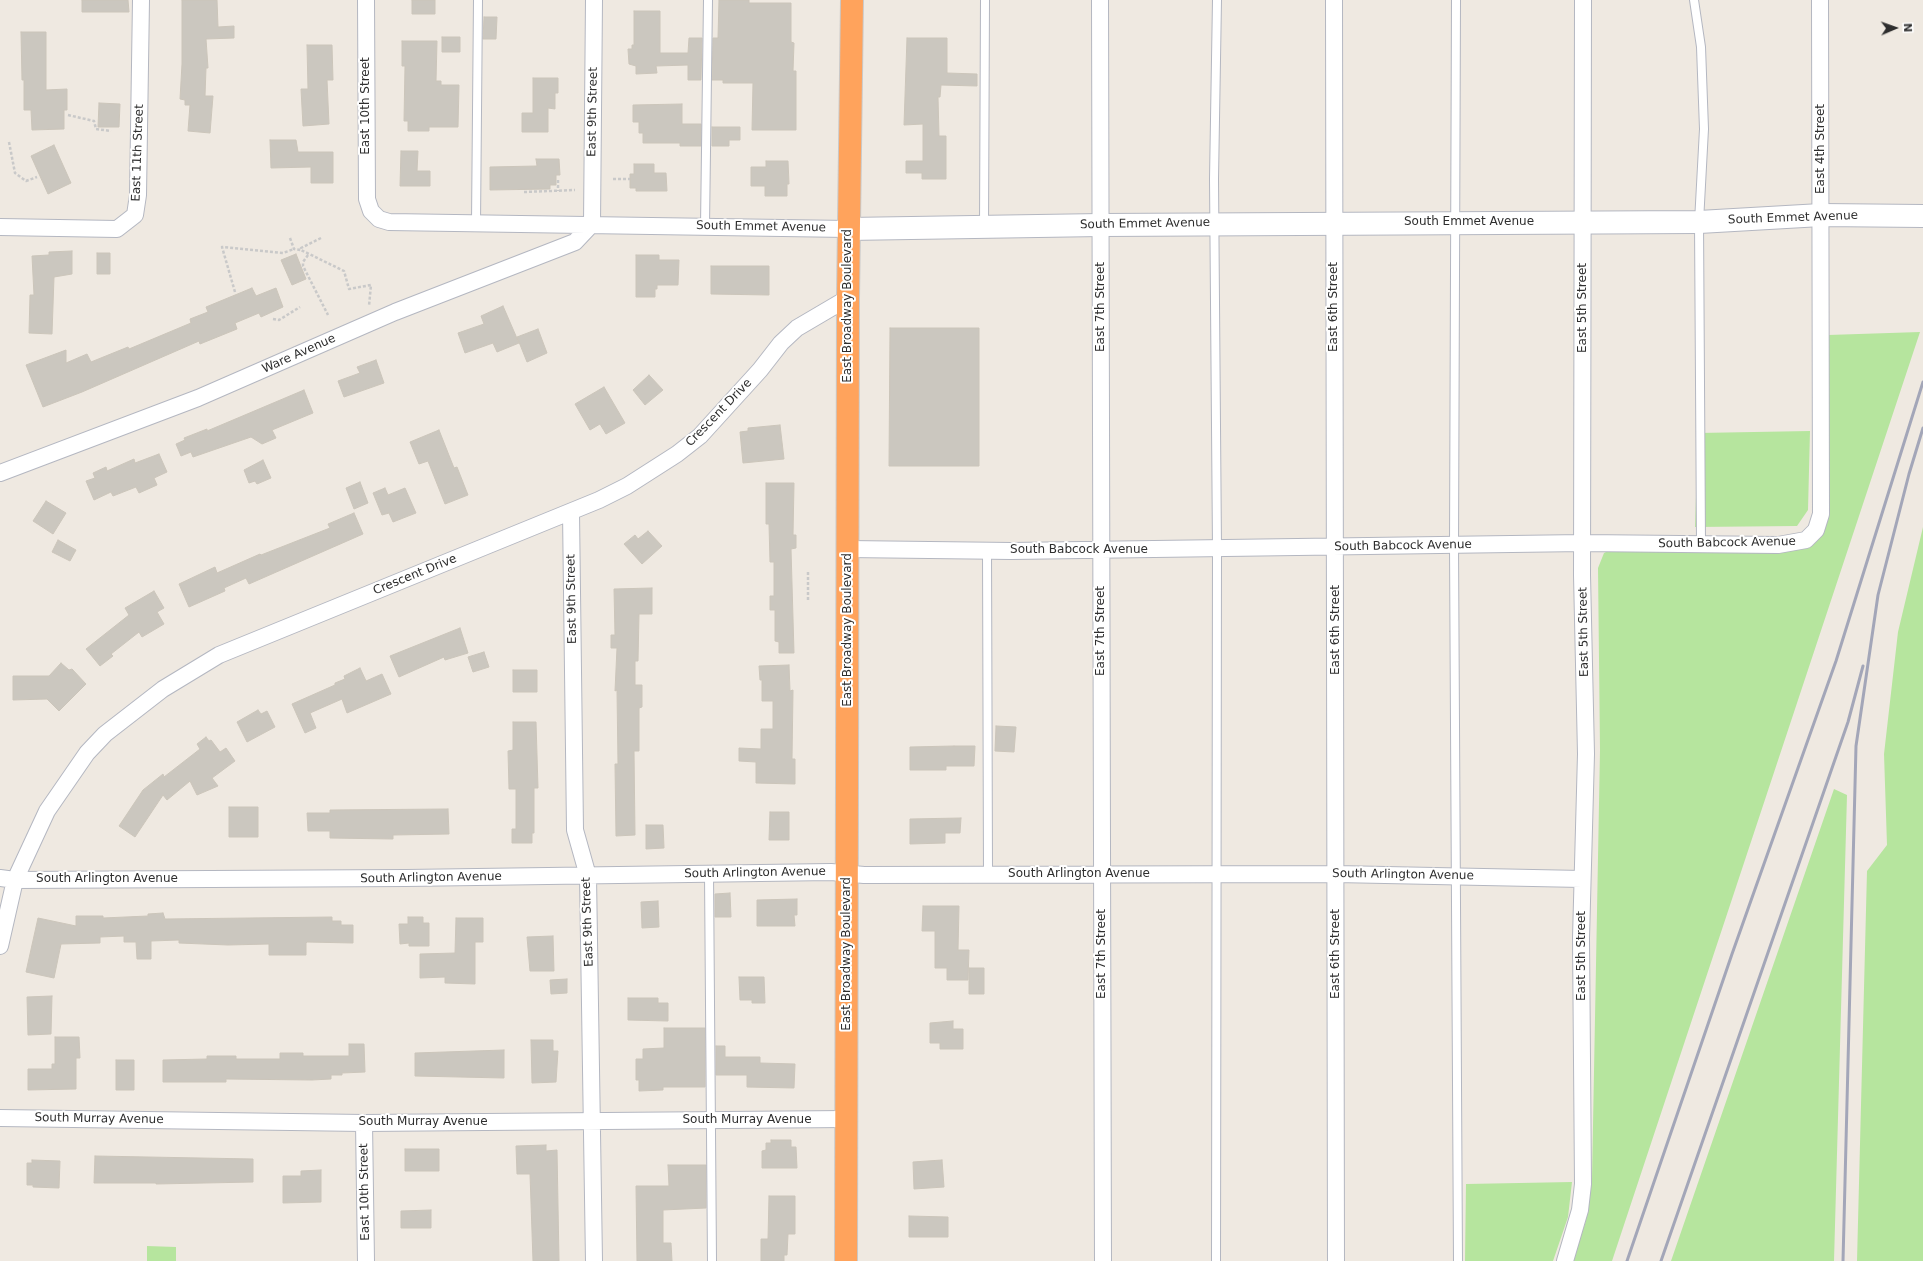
<!DOCTYPE html>
<style>
body{margin:0}
#map{position:relative;width:1923px;height:1261px;overflow:hidden;background:#efe9e1;font-family:"DejaVu Sans",sans-serif}
canvas{display:block}
.north{position:absolute;left:1875px;top:8px;width:40px;height:40px;-webkit-text-stroke:3px #fff;paint-order:stroke;rotate:88deg;font-size:11px;font-weight:700;line-height:16px;text-align:center;color:#2e2e2e}
.north::after{content:'';display:block;margin:auto;width:14px;height:18px;background:#2e2e2e;clip-path:polygon(50% 0,100% 100%,50% 72%,0 100%)}
</style>
<div id="map">
<canvas width="1923" height="1261"></canvas>
<div class="north">N</div>
</div>
<script>
const ctx = document.querySelector('canvas').getContext('2d');
ctx.lineJoin = 'round';
function fillPath(path, color) { ctx.fillStyle = color; ctx.fill(path, 'evenodd'); }
const poly = rows => new Path2D(rows.map(r => 'M' + r).join(''));
function trace(path, color, width, dash) { ctx.strokeStyle = color; ctx.lineWidth = width; ctx.lineCap = dash ? 'butt' : 'round'; ctx.setLineDash(dash || []); ctx.stroke(path); }
function label(font, color, halo, rows, align = 'center') {
  ctx.font = font + ' "DejaVu Sans",sans-serif'; ctx.lineWidth = 4; ctx.setLineDash([]); ctx.textBaseline = 'middle'; ctx.strokeStyle = halo; ctx.fillStyle = color; for (const [text, x, y, turn = 0] of rows) {
    ctx.save(); ctx.translate(x, y); ctx.rotate((+turn || 0) * Math.PI / 180); ctx.textAlign = isNaN(turn) ? turn : align; if (halo) ctx.strokeText(text, 0, 0); ctx.fillText(text, 0, 0); ctx.restore();
  }
}
fillPath(poly([
 [1920,332,1612,1261,1571,1261,1585,1224,1592,1179,1600,750,1598,568,1604,553,1616,547,1817,539,1828,335],
 [1810,431,1808,510,1797,526,1695,527,1698,433],
 [1923,527,1923,1261,1857,1261,1867,871,1887,845,1884,754,1898,632],
 [1834,789,1847,795,1834,1261,1671,1261],
 [1572,1182,1568,1217,1553,1261,1465,1261,1466,1184],
 [147,1246,176,1247,176,1261,147,1261]
]), '#b6e59e');
const building = poly([
 [82,0,128,0,129,12,82,12,82,0],
 [182,0,217,0,218,27,234,26,234,38,206,39,208,68,206,68,205,96,213,96,210,133,188,131,190,105,185,105,185,100,180,99,182,64,182,0],
 [412,0,435,0,435,14,412,14,412,0],
 [719,0,749,0,749,3,791,3,791,42,794,43,793,71,796,71,796,130,752,130,753,83,723,83,723,80,712,80,713,38,718,38,719,0],
 [634,11,660,11,660,53,688,53,689,38,702,38,701,80,688,80,688,65,656,66,657,73,636,74,636,66,629,64,628,49,632,49,632,45,634,45,634,11],
 [484,17,497,17,496,39,483,39,484,17],
 [21,32,46,32,46,90,67,89,67,110,64,110,64,129,32,130,31,110,24,110,24,80,22,80,21,32],
 [442,37,460,37,460,52,442,52,442,37],
 [907,38,947,38,947,73,977,74,977,86,941,85,940,97,938,97,939,136,946,136,946,179,922,179,922,173,906,173,906,161,923,161,923,124,904,125,907,38],
 [402,41,437,41,436,81,441,81,441,85,459,85,458,127,429,127,429,131,408,131,408,121,404,121,405,66,402,66,402,41],
 [307,45,332,45,333,80,327,80,329,124,303,126,301,89,308,89,307,45],
 [533,78,558,78,558,93,555,93,555,109,548,108,548,132,522,132,522,113,533,113,533,78],
 [99,103,120,104,119,127,98,127,99,103],
 [682,104,682,124,701,124,701,146,680,146,680,143,643,143,643,133,639,133,639,122,633,122,633,105,682,104],
 [712,127,740,127,740,140,729,140,729,146,712,146,712,127],
 [270,140,296,140,298,152,333,152,333,183,311,183,311,167,271,168,270,140],
 [54,145,71,183,48,194,31,156,54,145],
 [401,151,418,151,417,171,430,171,430,186,400,186,401,151],
 [536,159,559,159,560,175,556,175,556,185,550,185,550,189,490,190,490,167,537,166,536,159],
 [766,161,788,161,789,184,787,184,787,196,765,196,765,186,751,186,751,167,766,167,766,161],
 [634,164,654,164,654,173,666,173,667,191,636,191,636,188,630,188,630,174,634,174,634,164],
 [72,251,72,274,54,277,52,334,29,333,30,295,34,295,32,256,49,255,49,252,72,251],
 [97,253,110,253,110,274,97,274,97,253],
 [296,254,306,279,292,285,281,260,296,254],
 [636,255,659,255,659,260,679,260,678,285,657,285,657,289,655,289,655,297,636,297,636,255],
 [711,266,769,266,769,295,711,294,711,266],
 [252,288,256,296,276,288,283,307,261,317,259,313,235,323,237,329,200,344,199,341,82,392,43,407,26,365,66,350,66,363,87,354,91,362,128,347,129,349,191,323,190,319,208,312,206,307,252,288],
 [503,306,519,343,497,352,493,343,465,353,458,333,484,324,481,316,503,306],
 [890,328,979,328,979,466,889,466,890,328],
 [538,329,547,353,527,362,517,337,538,329],
 [376,360,384,383,344,397,338,381,360,373,357,367,376,360],
 [649,375,663,390,645,405,633,390,649,375],
 [604,387,625,423,606,434,600,424,590,430,575,404,604,387],
 [304,390,313,413,272,430,276,438,262,444,251,437,193,457,191,452,181,456,176,444,185,440,184,438,207,429,207,431,304,390],
 [780,425,784,459,743,463,740,432,748,431,748,428,780,425],
 [439,430,454,468,457,467,468,495,445,504,428,461,419,464,410,442,439,430],
 [159,454,167,472,154,478,157,485,139,493,136,487,113,496,111,492,94,500,86,481,95,478,93,473,106,467,107,471,134,459,135,463,159,454],
 [263,460,271,478,257,484,255,481,249,483,244,470,263,460],
 [360,482,368,503,354,509,346,488,360,482],
 [766,483,794,483,793,535,796,535,796,548,791,549,794,653,779,653,779,642,775,641,775,610,770,610,770,596,774,596,774,562,770,562,769,524,766,524,766,483],
 [385,488,388,495,405,488,416,513,393,522,389,513,382,515,373,493,385,488],
 [46,501,66,513,53,534,33,521,46,501],
 [354,513,363,534,249,584,246,578,224,588,225,591,189,607,179,584,215,567,217,573,260,554,261,555,330,528,328,524,354,513],
 [648,531,662,546,642,564,624,544,635,535,638,539,648,531],
 [58,540,76,550,70,561,52,552,58,540],
 [652,588,652,614,639,614,638,661,635,661,635,685,642,685,642,707,639,708,639,751,634,751,635,835,616,836,615,764,618,764,617,690,615,691,617,648,611,648,611,635,615,635,614,589,652,588],
 [154,591,164,608,157,612,164,624,142,637,139,632,111,654,113,656,100,666,86,649,129,615,125,608,154,591],
 [460,628,468,653,445,660,444,657,399,677,390,656,460,628],
 [484,652,489,667,473,672,468,657,484,652],
 [61,663,69,670,72,669,86,684,59,711,47,699,13,700,13,676,49,676,61,663],
 [789,665,790,691,793,690,792,759,795,759,795,784,756,783,756,762,739,761,739,748,761,749,761,729,773,729,773,701,762,701,762,680,760,680,759,666,789,665],
 [360,668,366,681,382,674,391,694,347,713,342,699,310,713,316,728,305,733,292,704,335,685,335,683,345,679,344,676,360,668],
 [513,670,537,670,537,692,513,692,513,670],
 [258,710,261,714,267,711,275,727,247,742,237,722,258,710],
 [513,722,536,722,538,788,534,788,534,833,532,833,532,843,512,843,512,829,516,829,516,789,509,789,508,751,513,750,513,722],
 [996,726,1016,727,1014,752,995,751,996,726],
 [206,737,209,741,211,740,220,752,226,748,235,761,212,778,218,786,197,795,190,781,167,800,163,795,135,837,119,826,143,790,163,774,164,777,200,749,197,744,206,737],
 [954,746,975,746,974,766,946,766,946,770,910,770,910,747,954,746],
 [229,807,258,807,258,837,229,837,229,807],
 [448,809,449,834,393,835,393,839,330,838,330,831,308,831,307,813,330,813,330,810,448,809],
 [770,812,789,812,789,840,769,840,770,812],
 [961,818,960,833,945,833,945,843,910,844,910,819,961,818],
 [646,825,663,825,664,848,646,849,646,825],
 [730,893,731,917,715,917,715,894,730,893],
 [797,899,797,915,794,915,795,926,757,926,757,900,797,899],
 [658,901,659,927,642,928,641,902,658,901],
 [923,906,959,906,958,950,969,950,968,980,947,980,947,968,935,968,935,931,922,931,923,906],
 [163,913,165,919,332,917,332,921,341,921,341,925,353,925,353,943,307,942,306,943,306,955,269,955,269,944,228,945,179,943,179,940,151,941,151,959,137,959,136,942,124,942,124,936,100,937,100,943,61,944,54,978,26,972,38,918,76,926,76,916,103,916,103,918,148,916,148,914,163,913],
 [408,917,423,917,423,923,429,923,429,946,409,946,409,943,400,944,399,924,408,924,408,917],
 [456,918,483,918,483,942,475,942,475,984,445,983,445,977,420,978,420,954,455,953,456,918],
 [553,936,554,971,530,971,527,937,553,936],
 [969,968,984,968,984,994,969,994,969,968],
 [739,977,764,977,765,1003,752,1003,752,1000,740,1000,739,977],
 [567,979,567,993,551,994,550,980,567,979],
 [52,996,51,1034,28,1035,27,997,52,996],
 [628,998,658,998,658,1003,668,1003,668,1021,628,1020,628,998],
 [953,1021,953,1029,963,1029,963,1049,940,1049,940,1043,930,1043,930,1023,953,1021],
 [664,1028,705,1028,705,1087,663,1087,663,1090,639,1091,639,1080,636,1080,636,1059,643,1059,643,1049,664,1048,664,1028],
 [55,1037,79,1037,80,1058,76,1058,76,1089,28,1090,28,1069,52,1069,52,1064,55,1064,55,1037],
 [531,1040,553,1040,553,1051,558,1051,556,1082,532,1083,531,1040],
 [349,1044,364,1044,365,1072,342,1073,342,1075,331,1075,331,1079,312,1080,226,1079,226,1082,163,1082,163,1060,207,1059,207,1056,236,1056,236,1059,280,1059,280,1053,303,1053,303,1056,349,1056,349,1044],
 [716,1046,725,1046,725,1057,760,1057,760,1063,795,1064,794,1088,747,1087,747,1075,716,1075,716,1046],
 [504,1050,504,1078,415,1076,415,1053,504,1050],
 [116,1060,134,1060,134,1090,116,1090,116,1060],
 [771,1140,791,1140,791,1147,796,1147,797,1168,762,1168,762,1151,766,1150,766,1143,771,1143,771,1140],
 [546,1145,546,1151,557,1150,559,1261,533,1261,530,1174,517,1174,516,1146,546,1145],
 [405,1149,439,1149,439,1171,405,1171,405,1149],
 [95,1156,253,1159,253,1182,156,1184,156,1183,94,1183,95,1156],
 [32,1160,60,1161,59,1188,33,1187,33,1185,27,1185,27,1163,32,1163,32,1160],
 [942,1160,944,1187,914,1189,913,1162,942,1160],
 [668,1165,706,1165,706,1208,663,1210,663,1243,671,1243,672,1261,637,1261,636,1186,669,1186,668,1165],
 [321,1170,321,1202,283,1203,283,1176,301,1176,301,1171,321,1170],
 [769,1196,795,1196,795,1234,788,1234,787,1255,784,1255,784,1261,761,1261,761,1239,768,1239,769,1196],
 [431,1210,431,1228,401,1228,401,1211,431,1210],
 [909,1216,948,1217,948,1237,909,1237,909,1216]
]);
fillPath(building, '#cbc7bf');
trace(building, '#cbc5ba', 1);
const lane = poly([
 [1456,0,1454,546,1458,1261],
 [1694,0,1701,47,1704,129,1699,222,1701,544],
 [476,223,478,0],
 [705,226,708,0],
 [984,226,985,0],
 [987,550,988,874],
 [709,874,712,1261],
 [1216,1261,1217,549,1214,179,1217,0]
]);
const street = poly([
 [366,0,367,199,371,211,379,219,389,222,848,229],
 [1100,0,1103,1261],
 [1334,0,1336,1261],
 [0,227,117,229,135,215,138,195,141,0],
 [0,473,198,398,395,312,575,242,592,224,594,0],
 [571,512,575,830,588,876,594,1261],
 [848,549,1011,551,1583,543,1778,545,1806,540,1816,530,1821,514,1820,0],
 [0,878,15,880,406,878,831,872,864,875,1336,874,1582,879],
 [0,946,15,880,47,811,87,753,105,734,163,689,219,655,599,500,627,486,677,454,700,436,760,370,781,343,797,328,848,298],
 [0,1118,364,1123,846,1119],
 [364,1123,366,1261],
 [1565,1261,1580,1210,1583,1184,1581,938,1586,754,1582,575,1583,0]
]);
const secondary = poly([
 [848,229,1101,225,1699,222,1821,215,1923,216]
]);
const highway = poly([
 [846,1261,848,298,852,0]
]);
trace(lane, '#b4b7c1', 10);
trace(street, '#b4b7c1', 18);
trace(secondary, '#b4b7c1', 24);
trace(highway, '#c9c9c9', 24);
trace(poly([
 [68,115,94,121,96,129,111,131],
 [9,142,15,173,26,181,37,177],
 [613,179,630,179],
 [558,180,558,191],
 [524,192,575,190],
 [290,238,294,249,301,250],
 [321,238,301,248,301,250,344,271,349,289,371,285,369,306],
 [308,255,303,262,303,266,328,315],
 [235,292,222,247,283,253,294,249],
 [273,319,279,320,300,307],
 [808,572,808,601]
]), '#c9c9c9', 2.5, [3, 2]);
trace(lane, '#fff', 8);
trace(street, '#fff', 16);
trace(secondary, '#fff', 22);
trace(highway, '#ffa35c', 22);
trace(poly([
 [1627,1261,1732,954,1836,661,1923,382],
 [1661,1261,1848,722,1863,666],
 [1843,1261,1856,746,1878,595,1909,474,1923,428]
]), '#a3a6b8', 3);
label('12px', '#2e2e2e', '#fff', [
 ["East 10th Street",366,106,-90],
 ["East 9th Street",593,112,-89],
 ["East 4th Street",1821,149,-90],
 ["East 11th Street",138,153,-88],
 ["South Emmet Avenue",1793,218,-2],
 ["South Emmet Avenue",1469,222],
 ["South Emmet Avenue",1145,224,-1],
 ["South Emmet Avenue",761,227,1],
 ["East Broadway Boulevard",848,306,-90],
 ["East 7th Street",1101,307,-90],
 ["East 6th Street",1334,307,-90],
 ["East 5th Street",1583,308,-90],
 ["Ware Avenue",299,354,-24],
 ["Crescent Drive",719,413,-46],
 ["South Babcock Avenue",1727,543,-1],
 ["South Babcock Avenue",1403,546,-1],
 ["South Babcock Avenue",1079,550],
 ["Crescent Drive",415,575,-22],
 ["East 9th Street",572,599,-91],
 ["East Broadway Boulevard",848,630,-90],
 ["East 6th Street",1336,630,-90],
 ["East 7th Street",1101,631,-90],
 ["East 5th Street",1584,632,-91],
 ["South Arlington Avenue",755,873,-1],
 ["South Arlington Avenue",1079,874],
 ["South Arlington Avenue",1403,875,1],
 ["South Arlington Avenue",431,878,-1],
 ["South Arlington Avenue",107,879],
 ["East 9th Street",588,922,-92],
 ["East Broadway Boulevard",847,954,-90],
 ["East 7th Street",1102,954,-90],
 ["East 6th Street",1336,954,-90],
 ["East 5th Street",1582,956,-90],
 ["South Murray Avenue",99,1119,1],
 ["South Murray Avenue",747,1120],
 ["South Murray Avenue",423,1122],
 ["East 10th Street",365,1192,-91]
]);
</script>
